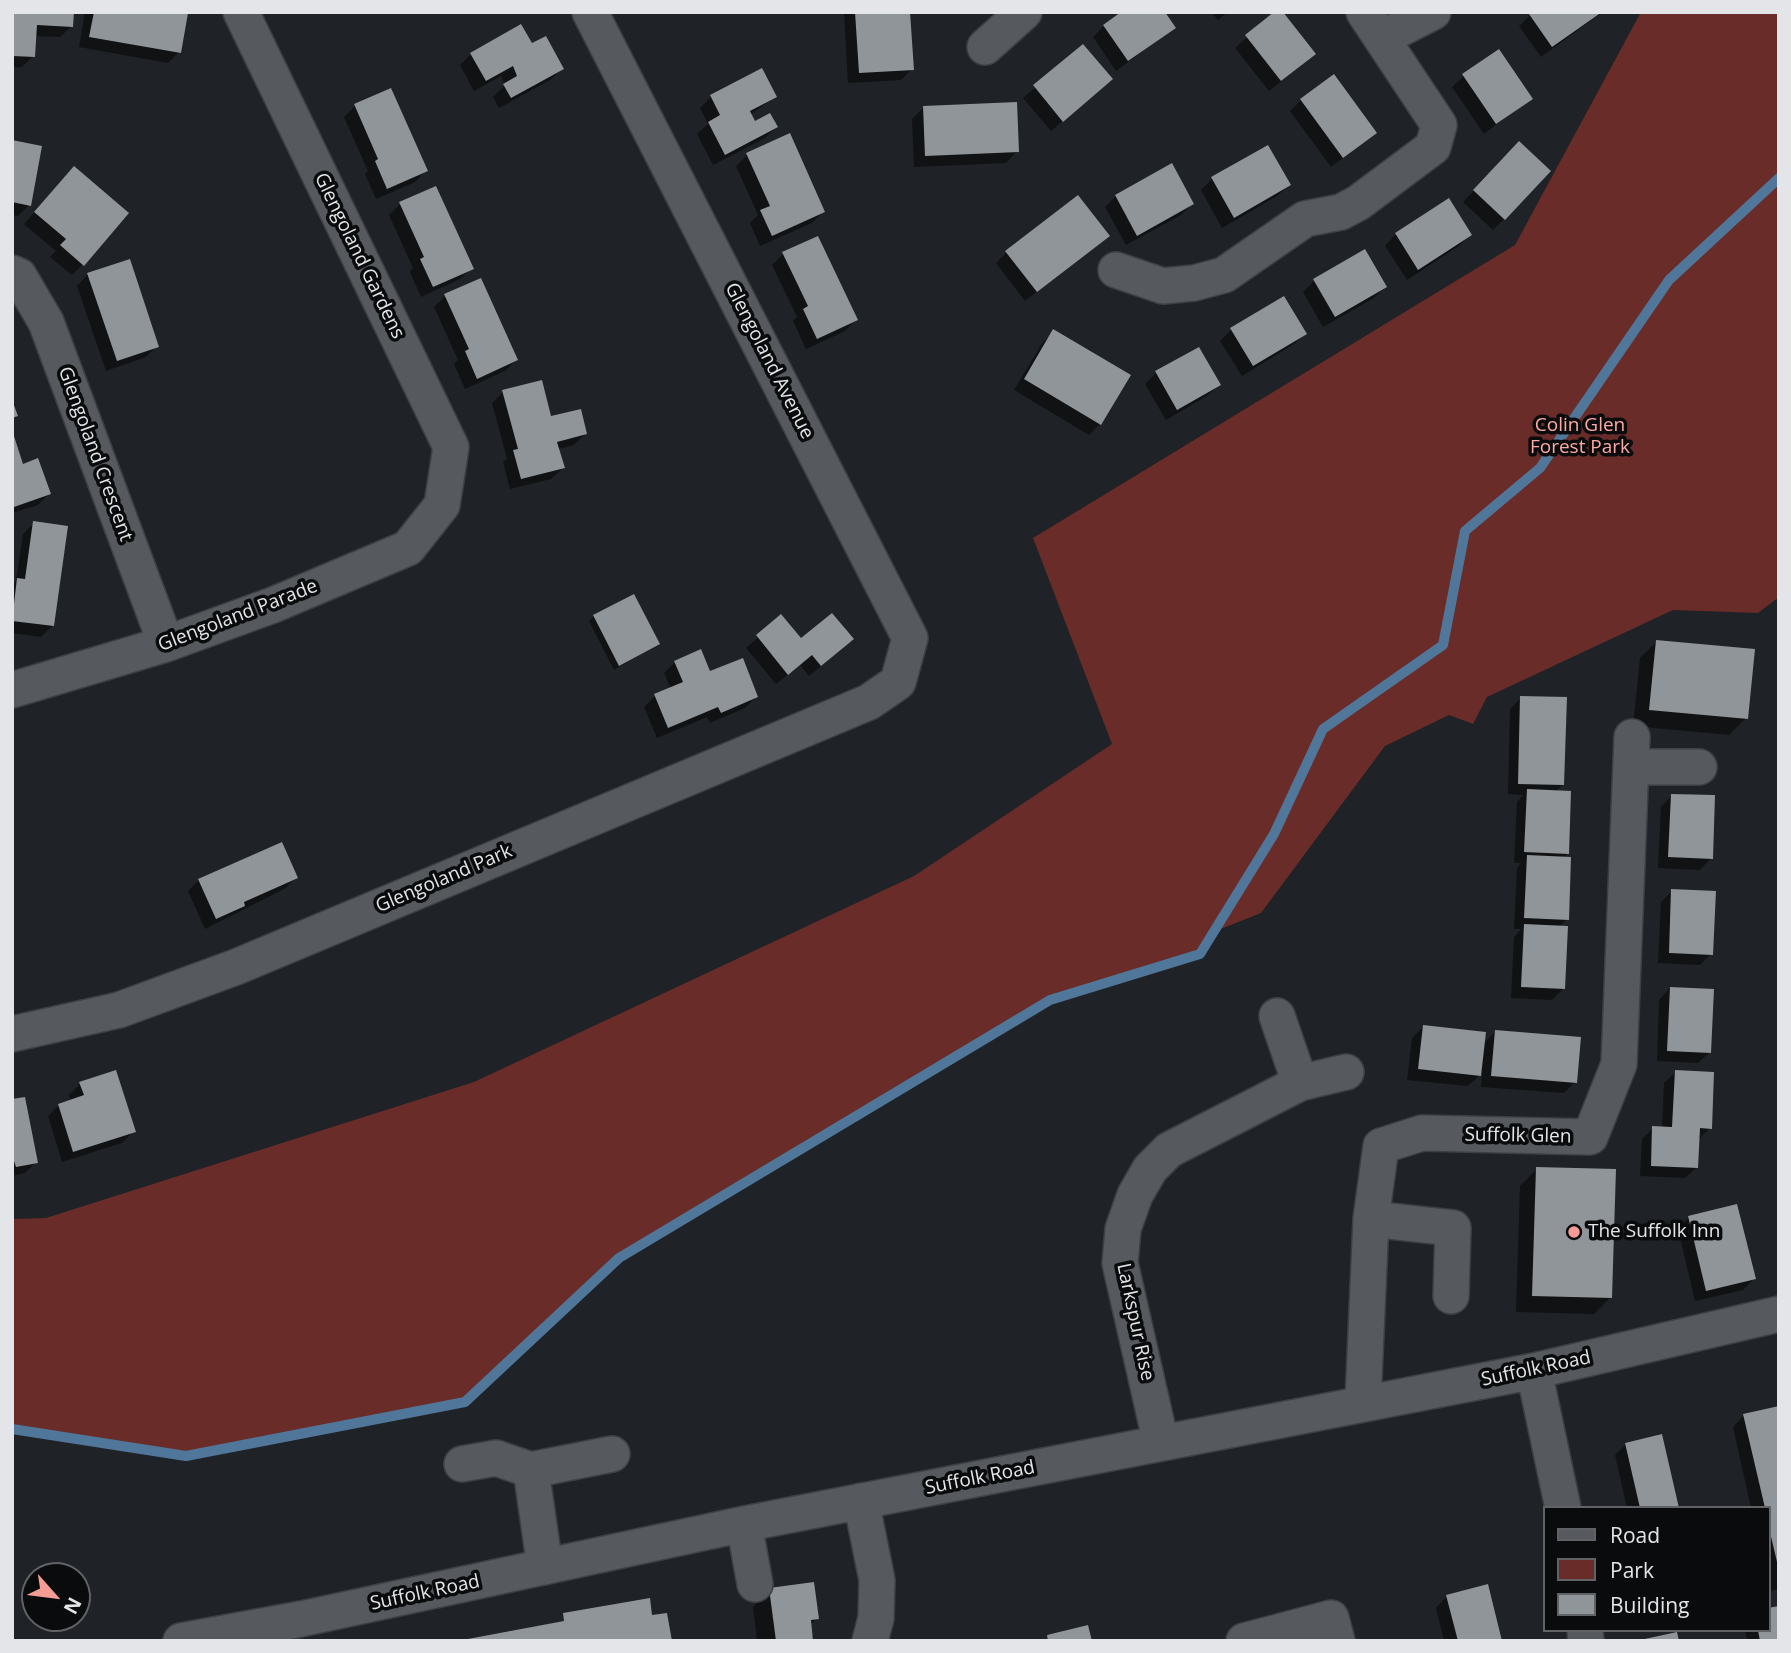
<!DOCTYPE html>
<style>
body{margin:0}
#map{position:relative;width:1791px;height:1653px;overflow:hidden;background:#1f2226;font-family:"Open Sans",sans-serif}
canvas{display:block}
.frame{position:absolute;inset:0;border:14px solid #e3e5e8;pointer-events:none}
.legend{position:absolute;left:1543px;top:1506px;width:228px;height:126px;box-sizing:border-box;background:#0a0b0d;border:2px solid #616265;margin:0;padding:9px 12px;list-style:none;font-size:21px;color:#e3e5e8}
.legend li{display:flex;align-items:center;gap:14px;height:35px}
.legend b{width:35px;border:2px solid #616265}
.north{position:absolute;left:21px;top:1562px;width:70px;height:70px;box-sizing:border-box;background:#0a0b0d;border:2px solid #616265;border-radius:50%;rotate:118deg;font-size:19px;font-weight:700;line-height:28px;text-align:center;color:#e3e5e8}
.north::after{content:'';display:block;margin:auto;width:24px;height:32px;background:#f59c94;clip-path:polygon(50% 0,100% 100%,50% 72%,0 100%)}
</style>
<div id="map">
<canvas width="1791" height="1653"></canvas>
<div class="frame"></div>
<ul class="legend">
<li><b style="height:9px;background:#565a5e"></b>Road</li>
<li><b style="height:19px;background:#692c28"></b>Park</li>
<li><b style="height:19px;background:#909599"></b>Building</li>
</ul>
<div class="north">N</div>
</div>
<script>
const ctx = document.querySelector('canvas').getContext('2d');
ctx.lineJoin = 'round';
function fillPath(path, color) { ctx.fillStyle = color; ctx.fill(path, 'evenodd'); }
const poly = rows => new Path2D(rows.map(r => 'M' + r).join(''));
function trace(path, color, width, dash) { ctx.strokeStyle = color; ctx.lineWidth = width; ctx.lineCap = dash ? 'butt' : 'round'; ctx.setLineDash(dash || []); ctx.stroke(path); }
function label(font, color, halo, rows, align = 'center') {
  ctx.font = font + ' "Open Sans",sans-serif'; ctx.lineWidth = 7; ctx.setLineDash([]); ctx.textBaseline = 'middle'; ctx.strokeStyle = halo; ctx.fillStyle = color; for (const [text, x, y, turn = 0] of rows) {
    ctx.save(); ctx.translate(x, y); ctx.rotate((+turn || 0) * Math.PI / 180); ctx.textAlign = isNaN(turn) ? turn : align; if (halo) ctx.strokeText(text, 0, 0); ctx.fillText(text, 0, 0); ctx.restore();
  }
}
fillPath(poly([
 [1641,12,1779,12,1779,597,1758,613,1673,610,1487,697,1473,724,1449,715,1385,746,1261,913,1213,932,1200,954,1050,1000,604,1267,465,1402,186,1456,12,1429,12,1219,46,1218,474,1082,914,876,1112,744,1033,538,1515,245]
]), '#692c28');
fillPath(poly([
 [12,12,72,26,60,37,34,36,33,56,22,67,12,67],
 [85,12,186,14,179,52,168,63,79,47],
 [844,12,909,12,912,69,901,80,848,83],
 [1211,12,1228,12,1218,20],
 [1277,12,1302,65,1269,91,1235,48],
 [1534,12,1603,12,1541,57,1519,26],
 [1104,26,1174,28,1116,71,1093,37],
 [531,46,562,69,550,80,499,108,493,97,505,85,501,76,474,91,460,65,471,54],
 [1083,46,1099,90,1051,131,1023,98],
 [1464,76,1530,98,1484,134,1452,87],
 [711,97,775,97,750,115,754,123,776,127,765,138,713,165,697,134,708,124,700,108],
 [1301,100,1375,133,1331,167,1290,111],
 [355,106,426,170,415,182,376,199,365,174,368,171,344,117],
 [924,107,1017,151,1006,163,914,167,912,119],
 [12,142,29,205,18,216,12,215],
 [1267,147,1289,185,1277,196,1222,228,1201,190,1212,179],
 [747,155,823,212,812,223,760,246,750,223,758,215,736,166],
 [1508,155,1504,219,1493,230,1463,202],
 [63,179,83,264,72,275,50,257,56,251,24,224],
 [1116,196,1192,204,1181,215,1126,245,1105,207],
 [400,204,471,268,460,279,421,297,410,272,413,268,389,215],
 [1396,234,1470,235,1459,246,1407,280,1385,246],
 [1108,236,1025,301,996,263,1007,252],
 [1364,251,1385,287,1374,298,1323,327,1303,292,1314,281],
 [783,254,856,320,845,331,806,349,793,321,797,317,772,265],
 [88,274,157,346,146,357,106,371,77,286],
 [445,296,516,360,505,371,465,389,454,364,458,360,434,307],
 [1231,330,1305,333,1294,344,1242,376,1220,341],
 [1054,331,1100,424,1089,435,1014,390,1043,342],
 [1156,373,1219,385,1207,396,1166,420,1145,384],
 [503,392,550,418,585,434,574,445,558,449,563,468,551,479,510,489,503,462,507,459,492,403],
 [12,437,22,466,49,494,38,505,12,513],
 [34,523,52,626,41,637,12,633,12,585,16,581,23,534],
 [594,616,658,644,614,670,589,621],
 [781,617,801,640,840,650,809,676,800,665,776,684,746,648],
 [1657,641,1746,718,1729,735,1633,726,1640,658],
 [675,662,709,673,756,697,745,708,710,723,707,717,657,738,644,707,655,696,671,689,664,673],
 [1521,698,1563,784,1555,792,1567,854,1563,858,1567,919,1559,927,1564,988,1552,1000,1511,998,1514,937,1521,929,1514,929,1517,868,1521,863,1514,863,1517,802,1523,795,1508,794,1510,709],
 [1672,795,1711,858,1700,870,1658,868,1661,807],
 [296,878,284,889,205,929,188,891,199,880],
 [1672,891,1711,954,1700,965,1658,963,1661,902],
 [1670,988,1710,1052,1698,1063,1657,1061,1659,1000],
 [1423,1027,1483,1044,1496,1031,1575,1082,1564,1093,1481,1087,1482,1073,1468,1086,1407,1080,1412,1038],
 [1676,1072,1710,1128,1699,1139,1697,1167,1685,1178,1640,1176,1642,1139,1653,1128,1662,1128,1664,1083],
 [80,1084,134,1131,122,1143,62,1162,48,1116,59,1105,71,1101,69,1095],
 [12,1101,36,1162,25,1173,12,1176],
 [1537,1169,1611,1297,1594,1314,1516,1312,1520,1186],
 [1689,1217,1754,1279,1743,1290,1695,1301,1678,1229],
 [1779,1408,1779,1589,1770,1591,1768,1508,1751,1508,1733,1427,1744,1415],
 [1626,1444,1677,1508,1627,1508,1615,1455],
 [770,1590,817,1618,809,1626,811,1641,757,1641,753,1607],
 [1447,1596,1501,1641,1444,1641,1436,1608],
 [1745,1630,1768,1630,1779,1641,1747,1641]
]), '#0007');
trace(poly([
 [12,1429,186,1456,465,1402,619,1258,1050,1000,1200,954,1274,834,1323,729,1443,645,1465,531,1540,468,1669,280,1779,178]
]), '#50779a', 10);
fillPath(poly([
 [12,12,74,12,73,27,37,25,35,57,12,56],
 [94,12,188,13,181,53,89,37],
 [855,12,910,12,914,70,859,73],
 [1121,12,1165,12,1176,28,1128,61,1103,25],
 [1274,12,1283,12,1316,54,1281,81,1245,35],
 [1531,12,1602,12,1552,47,1529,14],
 [521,24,532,43,546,36,564,69,511,98,503,84,517,76,513,66,486,81,470,53],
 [1083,44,1113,79,1063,122,1033,85],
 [1499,49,1533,99,1496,124,1462,74],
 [762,68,777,97,750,111,755,121,770,113,778,127,725,155,708,122,720,115,710,95],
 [1334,74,1377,133,1343,158,1300,99],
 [391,88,428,171,387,189,375,161,378,159,354,104],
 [1017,102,1019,152,925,156,923,106],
 [790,133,825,212,772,236,760,210,770,206,746,153],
 [12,140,42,146,31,206,12,202],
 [1519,141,1551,171,1505,220,1473,190],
 [1268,145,1291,185,1234,218,1211,177],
 [1172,163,1194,204,1137,236,1115,195],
 [74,166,129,213,84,266,60,245,66,239,34,212],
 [436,186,474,269,433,287,420,259,424,257,399,202],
 [1078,195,1110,236,1037,292,1005,251],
 [1449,198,1472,235,1418,270,1395,233],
 [818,236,858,320,817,339,803,309,808,306,782,252],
 [1365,249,1387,287,1335,317,1313,279],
 [130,259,159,347,117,361,87,273],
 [481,278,518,360,477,379,465,351,469,349,444,294],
 [1284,296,1307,334,1253,366,1230,328],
 [1053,329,1131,375,1101,425,1024,379],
 [1199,347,1221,385,1177,410,1155,371],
 [542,380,551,416,581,409,587,434,557,442,565,468,521,479,513,450,518,449,502,390],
 [12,400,18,416,12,418],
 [13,433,23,464,38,458,51,494,14,507],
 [33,521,68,526,54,626,12,621,17,578,25,579],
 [634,594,660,644,619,666,593,615],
 [832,613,854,639,821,666,812,655,788,675,756,635,781,614,801,638],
 [1656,640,1755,649,1748,719,1649,710],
 [701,649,710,671,743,658,758,697,721,713,718,707,668,728,654,694,683,682,674,661],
 [1520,696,1567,697,1564,785,1518,784],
 [1527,789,1571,791,1569,854,1524,852],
 [1671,794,1715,795,1713,859,1668,857],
 [282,842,298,878,244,902,245,906,216,919,198,879],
 [1527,855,1571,857,1569,920,1524,918],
 [1671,889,1716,891,1713,955,1669,953],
 [1524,924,1568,926,1565,989,1521,987],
 [1670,987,1714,989,1711,1053,1667,1051],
 [1423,1025,1486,1032,1481,1076,1418,1069],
 [1495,1030,1581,1037,1577,1083,1491,1076],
 [116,1070,136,1132,73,1152,58,1104,84,1095,79,1082],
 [1675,1070,1714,1072,1712,1129,1700,1128,1698,1168,1651,1166,1652,1126,1672,1127],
 [25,1097,38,1163,16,1167,12,1155,12,1099],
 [1536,1167,1616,1169,1612,1298,1532,1296],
 [1737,1204,1756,1279,1706,1291,1688,1216],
 [1779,1406,1779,1566,1778,1566,1768,1524,1768,1508,1765,1508,1743,1414],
 [1662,1434,1679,1508,1640,1508,1625,1443],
 [814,1582,819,1619,811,1620,813,1641,776,1641,769,1588],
 [1488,1584,1502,1641,1458,1641,1446,1595],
 [650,1598,652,1615,667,1613,672,1641,457,1641,564,1621,563,1613],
 [1779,1606,1779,1641,1760,1641,1758,1630,1768,1630,1768,1608],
 [1088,1625,1092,1641,1048,1641,1047,1635],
 [1677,1632,1679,1641,1641,1641,1640,1640]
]), '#909599');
const minor = poly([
 [1384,37,1433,12],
 [985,47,1024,12],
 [1116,270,1163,286,1194,283,1224,275,1305,219,1341,212,1358,203,1433,147,1439,125,1364,12],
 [12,273,19,276,46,322,166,644],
 [12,690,166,644,273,605,408,548,442,505,451,447,241,12],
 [1632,767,1699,767],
 [1277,1016,1300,1083],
 [12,1034,119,1010,236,967,869,702,898,682,910,638,590,12],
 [1371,1219,1453,1228,1451,1296],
 [1534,1371,1563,1508],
 [1363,1401,1371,1219,1381,1146,1422,1133,1590,1137,1619,1064,1632,737],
 [1161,1443,1120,1263,1123,1229,1135,1195,1150,1169,1169,1150,1300,1083,1346,1072],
 [462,1464,496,1458,531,1470,545,1567],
 [531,1470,612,1454],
 [861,1501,877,1580,876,1618,870,1641],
 [744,1524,755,1584],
 [1585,1630,1586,1641],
 [181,1641,301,1619,744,1524,1534,1371,1779,1314],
 [1244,1641,1331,1618,1337,1641]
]);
trace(minor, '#3d3f43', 38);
trace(minor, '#565a5e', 35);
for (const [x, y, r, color] of [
 [1574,1232,7,"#f59c94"]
]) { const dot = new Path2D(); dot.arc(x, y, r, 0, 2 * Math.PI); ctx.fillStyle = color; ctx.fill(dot); trace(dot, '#0a0b0d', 2.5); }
label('19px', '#e3e5e8', '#0a0b0d', [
 ["Glengoland Gardens",359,256,64],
 ["Glengoland Avenue",769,361,63],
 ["Glengoland Crescent",95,454,70],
 ["Glengoland Parade",238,616,-21],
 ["Glengoland Park",444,879,-23],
 ["Suffolk Glen",1518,1136,1],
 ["Larkspur Rise",1135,1322,78],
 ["Suffolk Road",1536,1369,-12],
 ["Suffolk Road",980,1478,-11],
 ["Suffolk Road",425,1593,-12]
]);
label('19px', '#fea9a1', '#0a0b0d', [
 ["Colin Glen",1580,426],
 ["Forest Park",1580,448]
]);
label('19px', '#e3e5e8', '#0a0b0d', [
 ["The Suffolk Inn",1588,1232]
], 'left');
</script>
